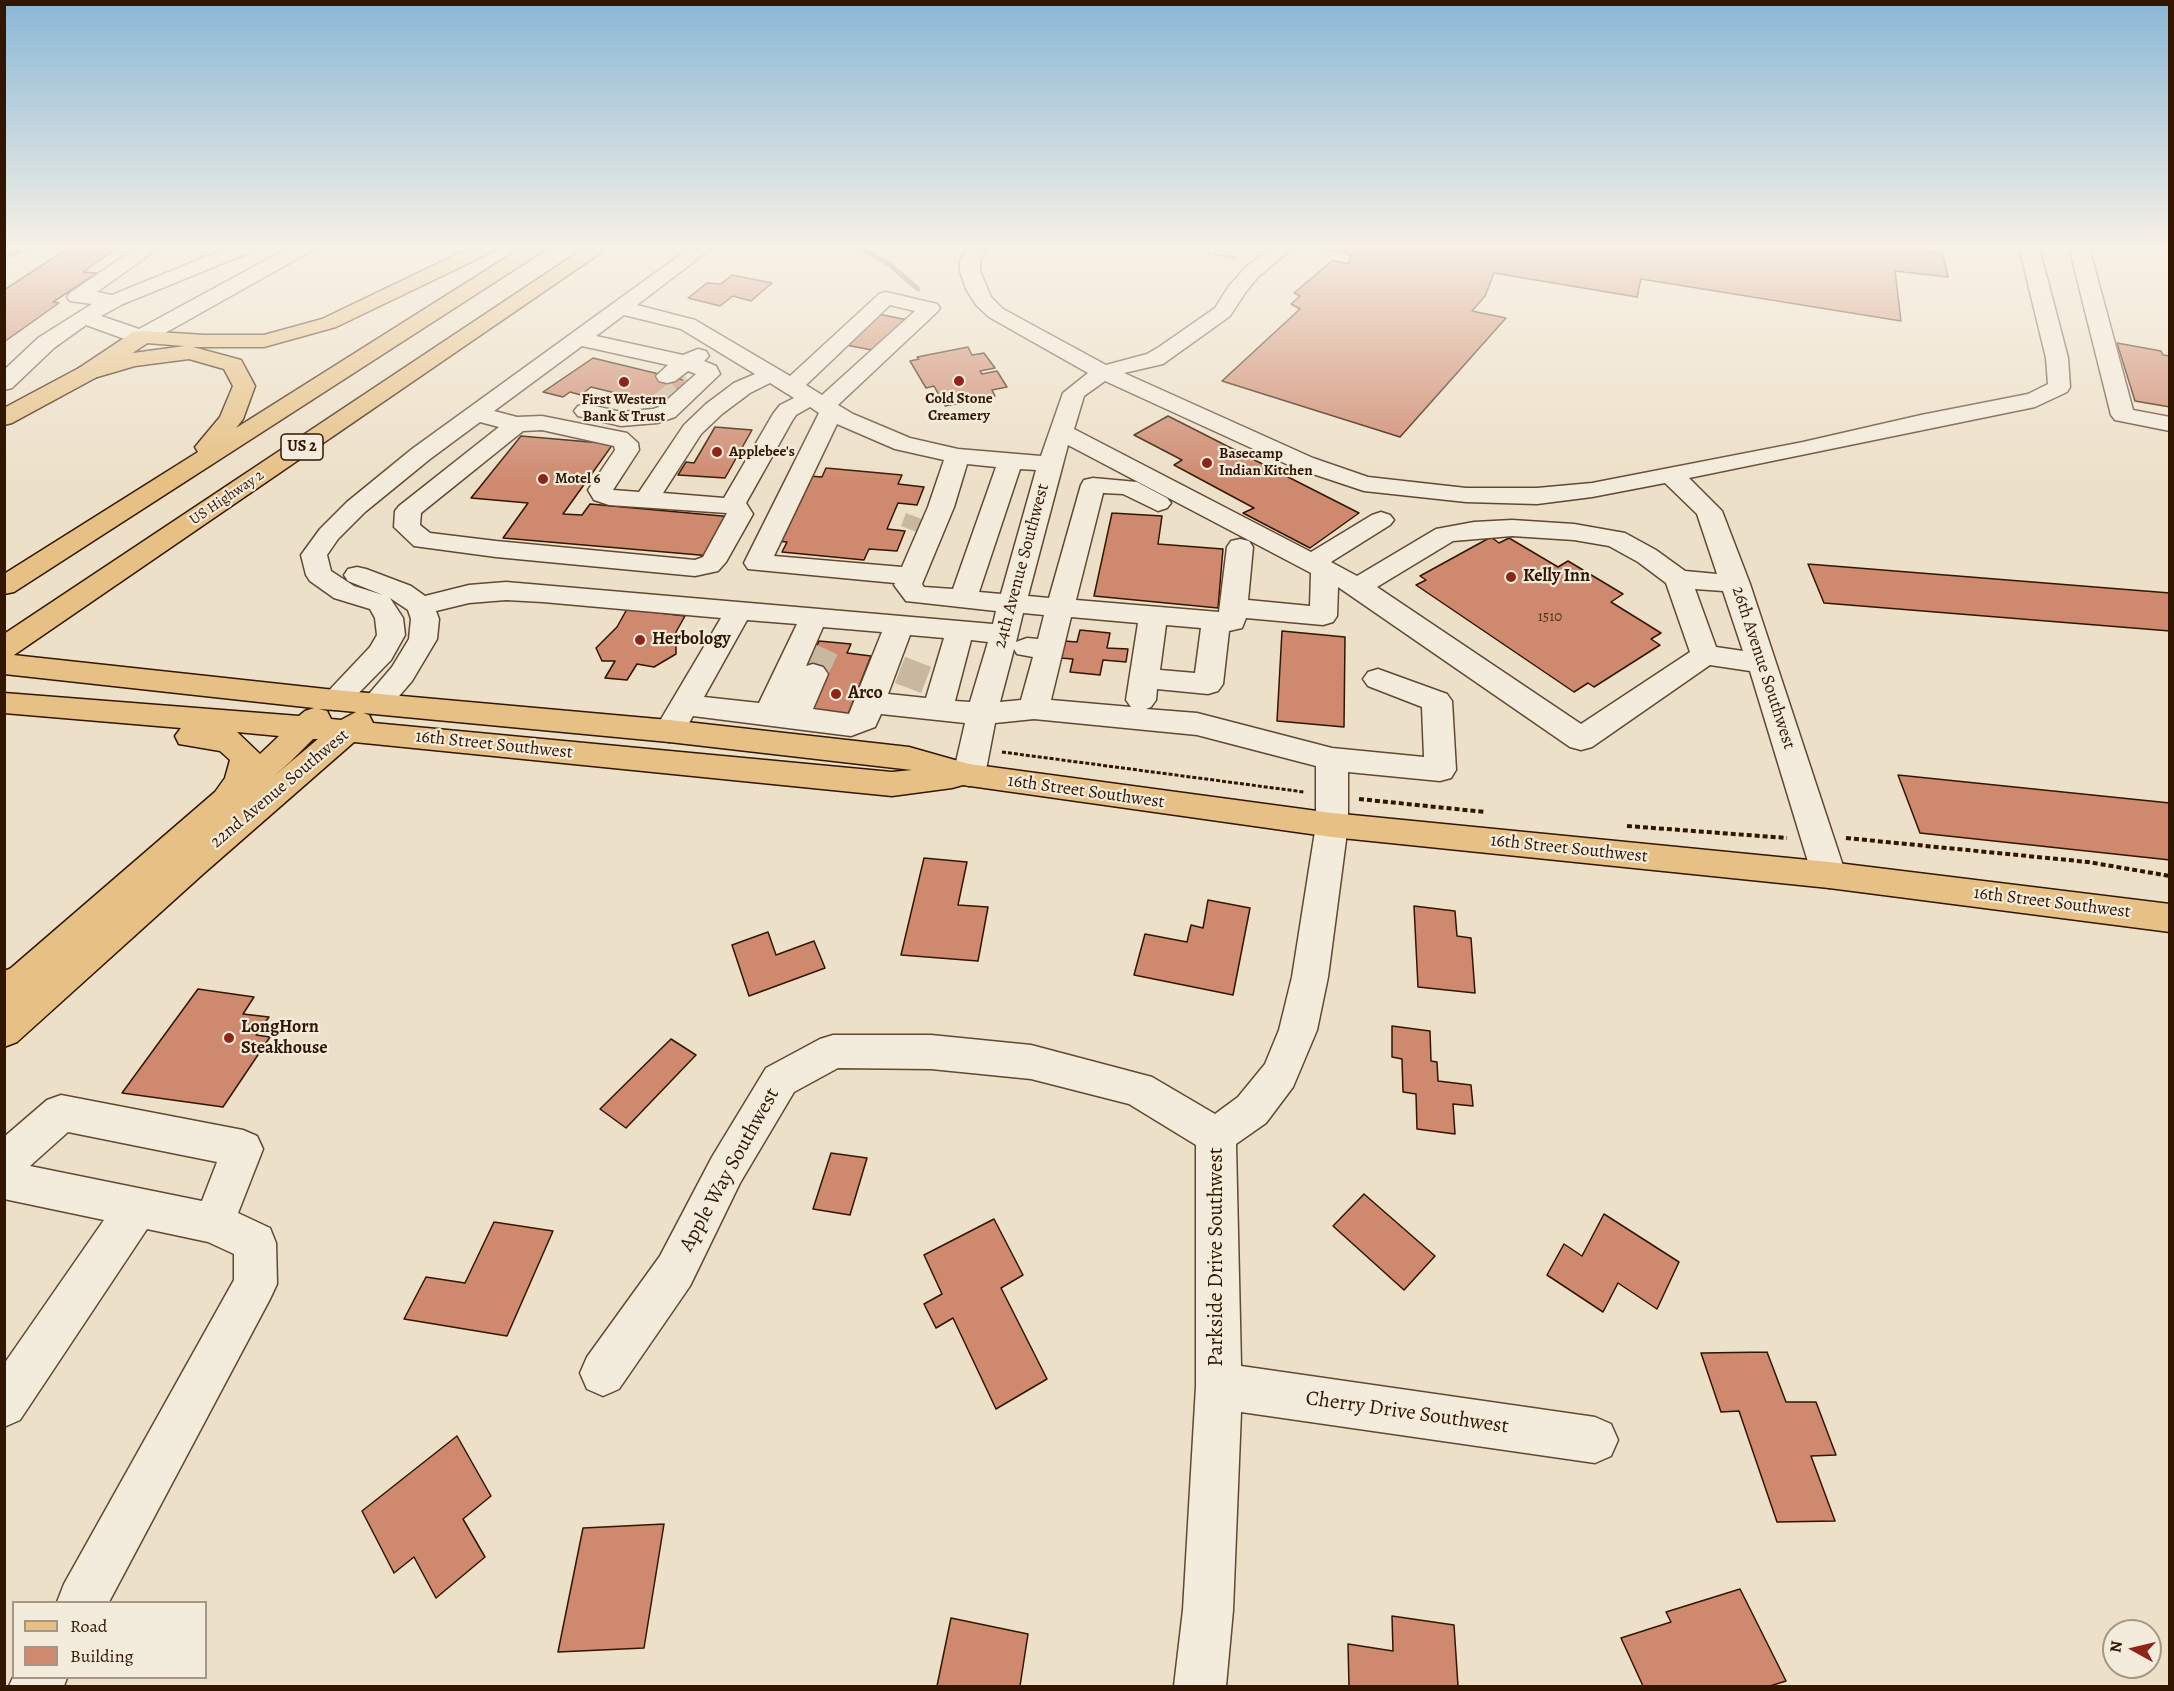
<!DOCTYPE html>
<style>
body{margin:0}
#map{position:relative;width:2174px;height:1691px;overflow:hidden;background:#ede0c8;font-family:Alegreya,serif}
canvas{display:block}
.frame{position:absolute;inset:0;border:6px solid #321600;pointer-events:none}
.legend{position:absolute;left:12px;top:1601px;width:195px;height:78px;box-sizing:border-box;background:#f3ebdb;border:2px solid #a69683;margin:0;padding:8px 10px;list-style:none;font-size:18px;color:#321600}
.legend li{display:flex;align-items:center;gap:12px;height:30px}
.legend b{width:30px;border:2px solid #a69683}
.north{position:absolute;left:2102px;top:1619px;width:60px;height:60px;box-sizing:border-box;background:#f3ebdb;border:2px solid #a69683;border-radius:50%;rotate:278deg;font-size:16px;font-weight:700;line-height:24px;text-align:center;color:#321600}
.north::after{content:'';display:block;margin:auto;width:21px;height:27px;background:#8f2418;clip-path:polygon(50% 0,100% 100%,50% 72%,0 100%)}
</style>
<div id="map">
<canvas width="2174" height="1691"></canvas>
<div class="frame"></div>
<ul class="legend">
<li><b style="height:8px;background:#e6c084"></b>Road</li>
<li><b style="height:16px;background:#ce896e"></b>Building</li>
</ul>
<div class="north">N</div>
</div>
<script>
const ctx = document.querySelector('canvas').getContext('2d');
ctx.lineJoin = 'round';
const poly = rows => new Path2D(rows.map(r => 'M' + r).join(''));
function trace(path, color, width, dash) { ctx.strokeStyle = color; ctx.lineWidth = width; ctx.lineCap = dash ? 'butt' : 'round'; ctx.setLineDash(dash || []); ctx.stroke(path); }
function fillPath(path, color) { ctx.fillStyle = color; ctx.fill(path, 'evenodd'); }
function label(font, color, halo, rows, align = 'center') {
  ctx.font = font + ' Alegreya,serif'; ctx.lineWidth = 4.5; ctx.setLineDash([]); ctx.textBaseline = 'middle'; ctx.strokeStyle = halo; ctx.fillStyle = color; for (const [text, x, y, turn = 0] of rows) {
    ctx.save(); ctx.translate(x, y); ctx.rotate((+turn || 0) * Math.PI / 180); ctx.textAlign = isNaN(turn) ? turn : align; if (halo) ctx.strokeText(text, 0, 0); ctx.fillText(text, 0, 0); ctx.restore();
  }
}
trace(poly([
 [859,247,889,264,918,289]
]), '#707a70', 5);
const building = poly([
 [7,247,15,247,26,248,12,256,4,256,4,248,7,247],
 [70,247,119,247,83,272,97,273,53,302,59,303,4,342,4,290,70,247],
 [1315,247,1900,247,1943,254,1948,277,1895,271,1901,321,1641,279,1637,297,1494,273,1485,296,1472,311,1506,318,1400,437,1222,381,1300,309,1291,304,1300,296,1294,293,1333,260,1348,264,1352,255,1315,247],
 [732,275,772,283,751,301,733,296,720,306,688,298,707,283,721,284,732,275],
 [878,314,908,320,877,351,846,345,878,314],
 [2117,343,2161,351,2163,355,2170,356,2170,407,2135,401,2117,343],
 [968,347,972,355,984,353,995,368,980,371,982,374,997,371,1007,387,992,390,995,396,945,406,934,386,926,388,910,361,919,359,917,357,968,347],
 [593,358,692,382,664,405,591,387,581,395,570,392,563,397,543,392,593,358],
 [1168,416,1359,513,1310,548,1243,513,1254,508,1174,465,1182,460,1134,435,1168,416],
 [715,427,752,430,725,478,678,475,686,462,694,463,715,427],
 [521,436,613,444,563,514,582,515,590,504,733,517,711,556,503,538,528,503,471,498,521,436],
 [826,468,902,475,898,484,924,487,917,505,898,503,887,529,905,531,897,551,869,549,864,560,782,552,787,542,776,541,809,476,822,477,826,468],
 [1112,513,1162,516,1158,544,1223,549,1218,608,1094,596,1112,513],
 [1491,537,1499,543,1509,538,1558,567,1568,561,1623,594,1611,602,1661,633,1651,639,1660,645,1594,687,1588,683,1574,692,1416,585,1426,580,1420,576,1491,537],
 [1808,564,2170,593,2170,631,1824,603,1808,564],
 [627,609,685,616,676,632,676,654,654,667,637,664,627,680,605,678,615,661,602,661,596,648,617,627,627,609],
 [1080,630,1110,633,1107,648,1128,649,1126,662,1103,660,1100,675,1070,672,1073,659,1060,658,1064,641,1077,642,1080,630],
 [1282,631,1345,637,1344,727,1277,721,1282,631],
 [819,641,851,644,847,653,871,656,847,717,808,713,805,673,819,641],
 [1898,775,2170,803,2170,860,1920,833,1898,775],
 [924,858,967,862,958,905,988,907,978,961,901,955,924,858],
 [1208,900,1250,908,1233,995,1134,975,1145,934,1187,942,1191,925,1203,928,1208,900],
 [1414,906,1455,911,1457,936,1471,938,1475,993,1418,987,1414,906],
 [768,932,776,955,814,941,825,968,749,996,732,945,768,932],
 [198,989,254,997,243,1014,269,1017,256,1035,270,1037,223,1107,122,1093,198,989],
 [1392,1026,1430,1031,1431,1061,1437,1062,1438,1081,1471,1085,1473,1106,1453,1104,1455,1134,1417,1129,1416,1094,1403,1092,1402,1059,1392,1057,1392,1026],
 [671,1039,696,1055,626,1128,600,1109,671,1039],
 [831,1153,867,1158,850,1215,813,1209,831,1153],
 [1364,1194,1435,1256,1404,1290,1333,1226,1364,1194],
 [1604,1214,1679,1262,1657,1309,1618,1283,1603,1312,1547,1275,1564,1244,1582,1256,1604,1214],
 [994,1219,1023,1275,1001,1288,1047,1379,996,1409,953,1318,936,1328,924,1304,942,1294,924,1255,994,1219],
 [494,1222,553,1231,507,1336,404,1319,426,1277,465,1283,494,1222],
 [1767,1352,1786,1402,1816,1402,1836,1455,1811,1456,1835,1521,1777,1522,1739,1411,1721,1412,1701,1353,1767,1352],
 [457,1436,491,1496,463,1519,485,1557,436,1598,414,1557,394,1573,362,1511,457,1436],
 [664,1524,644,1648,558,1652,583,1528,664,1524],
 [1740,1589,1786,1681,1770,1686,1643,1686,1621,1638,1671,1622,1666,1612,1740,1589],
 [1392,1616,1454,1625,1458,1686,1349,1686,1348,1644,1393,1651,1392,1616],
 [951,1618,1028,1634,1020,1686,937,1686,951,1618]
]);
fillPath(building, '#ce896e');
trace(building, '#321600', 1.5);
trace(poly([
 [660,404,689,381]
]), '#c8b8a0', 22, [22, 11]);
trace(poly([
 [914,531,919,518],
 [813,674,828,642],
 [908,688,922,652]
]), '#c8b8a0', 28, [28, 14]);
const minor = poly([
 [137,247,160,247,97,292,112,295,230,247,256,247,253,251,123,304,101,316,139,329,290,247,314,247,311,251,149,342,141,343,133,342,86,325,54,348,12,388,4,390,4,370,38,338,92,304,70,301,67,297,70,293,137,247],
 [691,247,713,247,637,305,695,320,790,376,879,294,886,292,937,304,940,308,937,312,838,405,853,414,910,438,958,449,1041,456,1063,393,1088,373,989,317,976,305,966,289,960,271,960,261,967,247,987,247,980,261,980,271,991,297,1003,309,1106,365,1147,354,1159,347,1215,308,1229,286,1245,268,1272,247,1294,247,1259,276,1245,293,1230,316,1163,364,1124,373,1313,458,1368,477,1466,488,1537,488,1592,483,1803,442,1921,415,2028,394,2048,384,2046,358,2019,247,2039,247,2068,358,2070,387,2067,392,2035,407,1689,478,1722,511,1750,584,1846,875,1841,884,1829,888,1817,884,1812,875,1750,671,1710,665,1592,747,1581,750,1570,747,1338,587,1337,616,1333,622,1323,625,1246,618,1242,628,1229,631,1223,684,1218,691,1208,694,1157,689,1156,700,1151,707,1146,709,1197,713,1332,748,1424,757,1422,707,1368,686,1363,679,1368,672,1378,669,1447,694,1452,701,1456,770,1451,778,1440,781,1348,772,1348,825,1328,977,1317,1030,1293,1087,1266,1123,1236,1144,1241,1366,1595,1417,1611,1424,1618,1440,1611,1456,1595,1463,1241,1412,1233,1610,1226,1686,1174,1686,1183,1610,1196,1386,1196,1145,1129,1104,1031,1079,931,1069,838,1068,794,1092,740,1183,690,1286,619,1389,603,1396,587,1389,580,1373,587,1357,660,1256,712,1157,766,1068,820,1039,833,1035,931,1035,1031,1045,1152,1077,1215,1114,1238,1097,1265,1064,1279,1030,1292,977,1316,825,1316,766,1197,735,1034,719,995,723,985,775,980,783,969,786,958,783,953,775,965,723,881,714,875,727,851,736,693,716,680,739,669,742,658,739,654,731,721,618,543,602,506,600,469,603,436,611,439,619,437,639,412,681,388,709,377,712,366,709,362,702,392,667,409,639,411,619,408,610,390,598,403,618,405,635,391,660,345,707,335,710,325,707,320,700,370,647,377,635,375,618,370,609,334,598,310,581,306,575,301,555,320,529,347,502,412,449,691,247],
 [890,305,915,311,822,395,806,385,890,305],
 [624,315,681,329,755,374,734,383,706,404,684,425,639,492,613,490,639,450,638,443,627,433,542,416,517,417,494,411,582,346,668,365,656,376,659,381,667,383,675,381,688,371,696,374,659,407,653,409,621,412,586,404,578,406,574,411,578,416,621,426,657,423,675,417,720,374,716,366,704,361,709,356,706,351,698,349,683,355,596,336,624,315],
 [1105,381,1295,468,1364,491,1466,502,1537,504,1592,497,1665,483,1697,514,1717,574,1685,571,1656,550,1625,533,1574,524,1512,520,1474,522,1436,529,1357,576,1331,562,1390,525,1394,520,1390,515,1381,512,1372,515,1311,552,1074,429,1084,396,1105,381],
 [770,383,794,398,780,405,773,414,724,498,663,493,701,434,722,414,750,393,770,383],
 [810,407,819,413,744,563,748,569,895,583,894,585,906,601,996,611,993,624,506,582,469,585,425,596,411,586,366,569,357,567,348,569,344,575,348,581,383,595,354,586,331,571,327,555,338,539,365,512,430,459,480,422,499,427,399,506,395,511,394,527,414,546,496,557,695,576,718,571,726,562,753,514,746,503,792,421,796,415,810,407],
 [837,424,895,449,944,460,928,507,902,567,774,556,837,424],
 [542,430,614,446,615,450,588,490,594,500,609,505,727,513,703,557,695,560,496,541,430,533,420,525,421,513,523,431,542,430],
 [1068,445,1311,573,1310,606,1248,600,1253,547,1249,541,1240,539,1231,541,1227,547,1219,612,1076,600,1103,493,1123,494,1158,511,1167,508,1171,503,1167,498,1137,482,1093,478,1084,480,1081,485,1049,598,1028,596,1068,445],
 [967,464,996,467,953,589,924,587,922,584,954,507,967,464],
 [1020,469,1036,470,1001,594,979,592,1020,469],
 [1512,536,1574,540,1609,546,1638,562,1666,583,1690,652,1581,724,1377,587,1453,541,1512,536],
 [1695,589,1723,591,1743,651,1716,647,1695,589],
 [1023,613,1044,615,1038,639,1027,638,1016,642,1023,613],
 [1071,617,1138,623,1126,700,1131,707,1051,700,1071,617],
 [747,620,797,624,759,703,704,697,747,620],
 [1166,625,1201,628,1195,673,1160,670,1166,625],
 [823,627,882,632,849,714,813,709,828,674,823,667,813,664,806,666,823,627],
 [910,635,944,638,926,698,888,694,910,635],
 [971,640,988,642,970,702,955,701,971,640],
 [1014,649,1017,654,1033,657,1021,700,1000,702,1014,649],
 [2069,247,2089,247,2133,410,2170,417,2170,431,2115,420,2111,415,2069,247],
 [61,1095,243,1130,257,1136,263,1149,238,1213,270,1228,276,1243,277,1284,270,1299,109,1602,57,1602,64,1584,234,1280,234,1254,208,1242,147,1229,20,1420,4,1427,4,1364,104,1220,4,1199,4,1137,47,1100,61,1095],
 [68,1132,217,1162,202,1201,30,1166,68,1132],
 [14,1675,14,1678,67,1678,64,1686,9,1686,14,1675]
]);
const major = poly([
 [141,331,149,332,152,337,149,342,95,378,12,423,4,425,4,408,79,368,133,332,141,331],
 [4,654,335,690,669,720,909,747,969,764,1332,813,1829,862,2170,904,2170,932,1829,888,1332,837,963,785,952,788,892,796,354,742,203,874,17,1042,4,1047,4,974,215,792,225,778,230,760,220,751,179,744,175,736,181,728,4,713,4,693,299,716,305,711,314,708,4,674,4,654],
 [319,709,335,710,356,712,341,720,331,719,327,711,319,709],
 [363,713,669,742,912,770,892,772,373,723,369,715,363,713],
 [237,732,279,736,260,754,237,732],
 [313,739,318,739,274,776,290,762,313,739]
]);
const highway = poly([
 [472,247,497,247,494,251,336,327,264,347,193,347,241,360,255,386,243,419,236,428,523,247,546,247,543,251,14,592,4,594,4,574,198,452,195,447,220,417,233,386,224,369,189,359,135,366,87,380,79,378,76,373,79,368,133,353,185,346,133,342,130,337,133,332,141,331,205,335,264,335,322,319,472,247],
 [586,247,609,247,14,655,4,657,4,634,586,247],
 [23,964,36,968,41,979,36,990,4,1003,4,971,23,964]
]);
trace(minor, '#614832', 3);
trace(major, '#321600', 3);
trace(highway, '#321600', 3);
trace(poly([
 [1208,253,1237,258]
]), '#321600', 2, [3, 2]);
trace(poly([
 [1002,752,1304,792]
]), '#321600', 3, [4, 2]);
trace(poly([
 [1359,799,1485,812],
 [1627,826,1787,838],
 [1846,838,2088,862,2170,876]
]), '#321600', 4, [5, 3]);
fillPath(minor, '#f3ebdb');
fillPath(major, '#e6c084');
fillPath(highway, '#e6c084');
const sky = ctx.createLinearGradient(0, 0, 0, 484);
sky.addColorStop(0, '#89b7d6');
sky.addColorStop(0.51, '#f7f1e6');
sky.addColorStop(1, '#f7f1e600');
ctx.fillStyle = sky;
ctx.fillRect(0, 0, 2174, 484);
for (const [x, y, r, color] of [
 [959,381,6,"#8f2418"],
 [624,382,6,"#8f2418"],
 [717,452,6,"#8f2418"],
 [1207,463,6,"#8f2418"],
 [543,479,6,"#8f2418"],
 [1511,577,6,"#8f2418"],
 [640,640,6,"#8f2418"],
 [836,694,6,"#8f2418"],
 [229,1038,6,"#8f2418"]
]) { const dot = new Path2D(); dot.arc(x, y, r, 0, 2 * Math.PI); ctx.fillStyle = color; ctx.fill(dot); trace(dot, '#f3ebdb', 2); }
label('bold 15px', '#321600', '#f3ebdb', [
 ["Cold Stone",959,399,"center"],
 ["Creamery",959,416,"center"],
 ["First Western",624,400,"center"],
 ["Bank & Trust",624,417,"center"],
 ["Applebee's",729,452],
 ["Basecamp",1219,454],
 ["Indian Kitchen",1219,471],
 ["Motel 6",555,479]
], 'left');
label('15px', '#321600', '#f3ebdb', [
 ["US Highway 2",227,498,-34]
]);
label('15px', '#59331c', null, [
 ["1510",1550,617]
]);
for (const [x, y, w] of [
 [302,447,42]
]) { const box = new Path2D(); box.roundRect(x - w / 2, y - 13, w, 26, 4.5); ctx.fillStyle = '#f3ebdb'; ctx.fill(box); trace(box, '#321600', 1.5); }
label('bold 16px', '#321600', null, [
 ["US 2",302,447]
]);
label('18px', '#321600', '#f3ebdb', [
 ["24th Avenue Southwest",1022,566,-75],
 ["26th Avenue Southwest",1763,668,72],
 ["16th Street Southwest",494,745,6],
 ["22nd Avenue Southwest",280,789,-40],
 ["16th Street Southwest",1086,792,8],
 ["16th Street Southwest",1569,849,6],
 ["16th Street Southwest",2052,903,7]
]);
label('bold 18px', '#321600', '#f3ebdb', [
 ["Kelly Inn",1523,577],
 ["Herbology",652,640],
 ["Arco",848,694],
 ["LongHorn",241,1028],
 ["Steakhouse",241,1049]
], 'left');
label('21px', '#321600', '#f3ebdb', [
 ["Apple Way Southwest",730,1170,-61],
 ["Parkside Drive Southwest",1217,1257,-90],
 ["Cherry Drive Southwest",1407,1413,8]
]);
</script>
